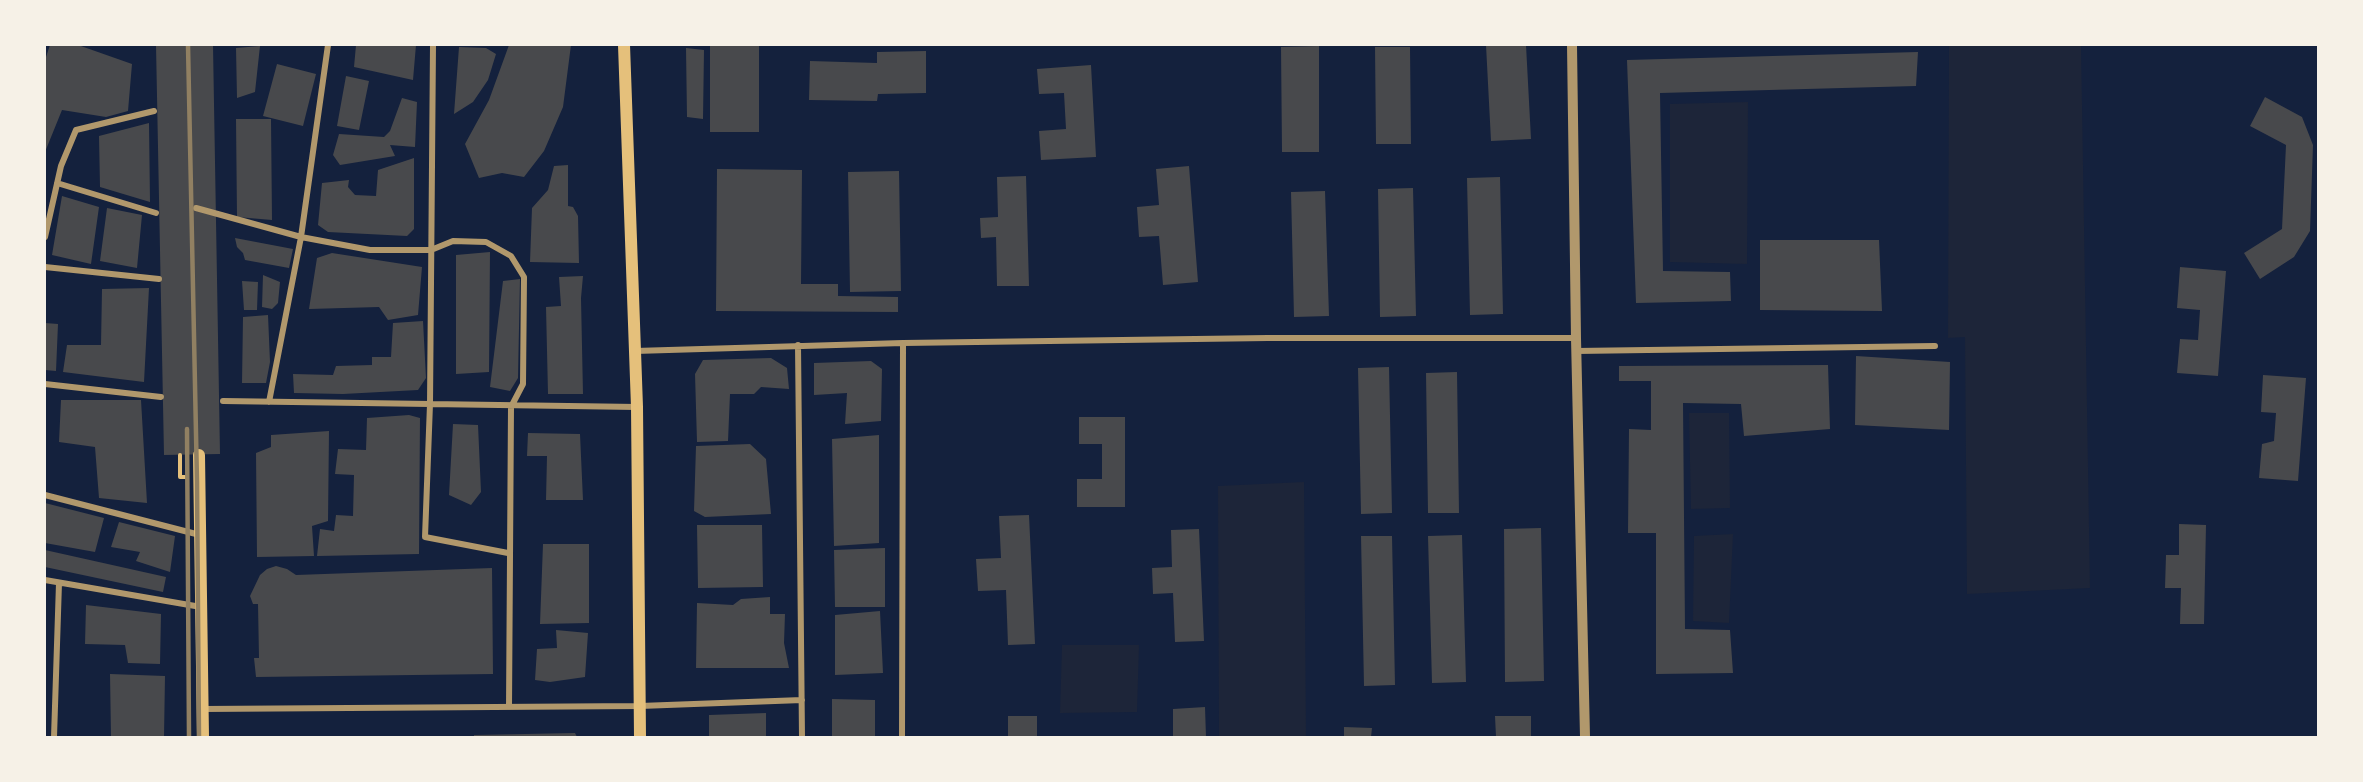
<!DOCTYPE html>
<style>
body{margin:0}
#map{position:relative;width:2363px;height:782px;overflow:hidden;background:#14213d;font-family:Arial,sans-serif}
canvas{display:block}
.frame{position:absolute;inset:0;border:46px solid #f6f1e7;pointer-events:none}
</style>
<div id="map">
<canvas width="2363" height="782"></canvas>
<div class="frame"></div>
</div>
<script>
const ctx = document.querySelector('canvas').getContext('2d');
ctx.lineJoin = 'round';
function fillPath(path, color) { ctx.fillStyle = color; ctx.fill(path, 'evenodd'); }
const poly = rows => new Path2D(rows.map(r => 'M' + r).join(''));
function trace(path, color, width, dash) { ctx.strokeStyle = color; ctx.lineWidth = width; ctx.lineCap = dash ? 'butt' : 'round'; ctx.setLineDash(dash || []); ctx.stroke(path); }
fillPath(poly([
 [1949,45,2081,45,2090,588,1967,594,1965,337,1948,338],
 [1748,102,1747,264,1670,262,1670,104],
 [1689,413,1729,413,1730,508,1691,509],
 [1304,482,1306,737,1219,737,1218,486],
 [1733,534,1729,623,1693,621,1694,536],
 [1062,645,1139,645,1137,712,1060,713]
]), '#1d2539');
fillPath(poly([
 [50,45,78,45,132,64,128,111,106,117,62,110,45,152,45,60],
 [156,45,213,45,220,454,164,455],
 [356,45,416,45,413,80,354,67],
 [509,45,571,45,563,107,544,151,524,177,502,173,479,178,465,144,489,100],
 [710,45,759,45,759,132,710,132],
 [1486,45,1526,45,1531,139,1491,141],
 [260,46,255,92,237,98,236,48],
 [1319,46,1319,152,1282,152,1281,47],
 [459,47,486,48,496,54,488,80,473,102,454,114],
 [1375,47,1410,47,1411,144,1376,144],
 [686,48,704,50,703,119,687,117],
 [926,51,926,93,878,94,877,101,809,100,810,61,877,63,877,52],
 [1918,52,1916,86,1660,93,1663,271,1730,272,1731,301,1636,303,1627,60],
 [277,64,316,74,303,126,263,116],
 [1091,65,1096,157,1041,160,1039,131,1066,129,1064,93,1039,94,1037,69],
 [346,76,369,81,359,130,337,126],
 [2265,97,2302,117,2313,145,2310,231,2294,257,2260,279,2244,253,2282,229,2286,145,2250,126],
 [402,98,417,102,415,147,390,145,395,156,340,165,333,155,339,134,384,137,390,131],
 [236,119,271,119,272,220,237,217],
 [149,123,150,202,100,187,99,136],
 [414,158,414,229,407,236,328,232,318,225,322,183,349,180,348,187,355,195,376,196,378,170],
 [568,165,568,206,573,207,578,216,579,263,530,262,532,208,548,190,554,166],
 [1189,166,1198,282,1163,285,1159,236,1139,237,1137,207,1159,205,1156,169],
 [717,169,802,170,801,284,838,284,838,296,898,297,898,312,716,311],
 [899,171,901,291,850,292,848,172],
 [1026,176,1029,286,997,286,996,237,981,238,980,218,998,217,997,177],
 [1500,177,1503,314,1470,315,1467,178],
 [1413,188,1416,316,1380,317,1378,189],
 [1325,191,1329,316,1294,317,1291,192],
 [62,196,99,207,91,264,52,255],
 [107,208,142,215,137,268,100,261],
 [235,238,293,249,289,268,245,260,243,253,237,247],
 [1760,240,1879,240,1882,311,1760,310],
 [490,252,489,372,456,374,456,255],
 [332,253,422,267,418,315,388,320,379,307,309,309,317,258],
 [2180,267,2226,271,2218,376,2177,373,2180,339,2198,340,2200,310,2177,308],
 [263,275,280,282,278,303,272,309,262,307],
 [583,276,581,298,583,394,548,394,546,307,561,306,559,277],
 [520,279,518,378,510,391,490,387,503,281],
 [242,281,258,282,257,310,244,310],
 [149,288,144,382,63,372,67,345,101,345,102,289],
 [268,315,270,362,266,383,242,383,243,317],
 [423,321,426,378,418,390,343,394,294,393,293,374,333,375,336,366,372,365,372,357,391,357,393,323],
 [45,323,58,324,56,371,45,370],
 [1856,356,1950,362,1949,430,1855,425],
 [771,358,787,368,789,389,761,387,754,394,730,394,728,441,697,442,695,374,703,360],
 [871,361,882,369,881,421,845,424,847,393,814,395,814,363],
 [1828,365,1830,429,1744,436,1741,404,1683,403,1685,629,1730,630,1733,673,1656,674,1656,533,1628,533,1629,429,1651,430,1651,381,1619,381,1619,366],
 [1389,367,1392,513,1361,514,1358,368],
 [1457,372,1459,513,1428,513,1426,373],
 [2263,375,2306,378,2298,481,2259,478,2262,444,2274,441,2276,413,2261,412],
 [61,400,141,400,147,503,99,498,95,447,59,442],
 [409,415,420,418,419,554,317,556,320,529,334,531,336,515,353,516,354,475,335,474,338,449,366,450,367,418],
 [1079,417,1125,417,1125,507,1077,507,1077,479,1102,479,1102,444,1079,444],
 [453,424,478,425,481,492,471,505,449,495],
 [329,431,328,521,312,526,314,556,257,557,256,453,271,447,271,435],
 [528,433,580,434,583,500,546,500,547,456,527,456],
 [879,435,879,543,834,546,832,439],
 [750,444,766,459,771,514,705,517,694,511,696,446],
 [45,503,104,518,95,552,45,543],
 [1029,515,1035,644,1008,645,1006,590,978,591,976,559,1001,558,999,516],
 [119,522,175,536,170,572,136,561,140,552,111,547],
 [2179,524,2206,525,2204,624,2180,624,2181,588,2165,588,2166,555,2179,555],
 [697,525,762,525,763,587,698,588],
 [1541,528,1544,681,1505,682,1504,529],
 [1199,529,1204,641,1175,642,1173,593,1153,594,1152,568,1172,567,1171,530],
 [1462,535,1466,682,1432,683,1428,536],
 [1361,536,1392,536,1395,685,1364,686],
 [543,544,589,544,589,623,540,624],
 [885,548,885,607,835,607,834,550],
 [45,550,166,577,163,592,45,567],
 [276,566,287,569,296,575,492,568,493,674,256,677,254,658,259,658,258,604,253,604,250,596,260,575,267,569],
 [770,597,770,614,785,614,784,643,789,668,696,668,697,603,733,605,741,599],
 [86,605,161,614,160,664,128,663,125,645,85,644],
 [880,611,883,673,835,675,835,615],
 [556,630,588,633,585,677,550,682,535,680,537,649,557,648],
 [110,674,165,676,164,737,111,737],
 [832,699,875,700,875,737,832,737],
 [1205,707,1206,737,1173,737,1173,709],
 [766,713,766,737,709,737,709,715],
 [1008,716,1037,716,1037,737,1008,737],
 [1495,716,1531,716,1531,737,1496,737],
 [1344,727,1372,728,1371,737,1344,737],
 [575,733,577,737,474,737,474,735]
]), '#48494c');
trace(poly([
 [180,455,180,477,186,477]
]), '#e5c07b', 4);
trace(poly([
 [433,45,430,404,425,537,508,553],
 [57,183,156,213],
 [196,208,301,237,370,250,431,250,453,241,486,242,511,256,524,277,523,384,511,407,509,707],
 [45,237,61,166,76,130,154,111],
 [45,267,159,279],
 [798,345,802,737],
 [635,351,903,343,1268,338,1576,338],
 [1576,351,1935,346],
 [45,384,161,397],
 [223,401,637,407],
 [269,402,301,237,328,45],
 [45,495,200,535],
 [45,580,201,607],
 [203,709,640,706,802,700],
 [54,737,59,583],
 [902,737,903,343]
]), '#b1986c', 6);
trace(poly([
 [1572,45,1576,338,1585,737]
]), '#b1986c', 10);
trace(poly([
 [624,45,637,407,640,737],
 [199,455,203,737]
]), '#e5c07b', 12);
trace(poly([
 [188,45,197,482,199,737],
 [187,429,189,737]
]), '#918062', 4.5);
</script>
